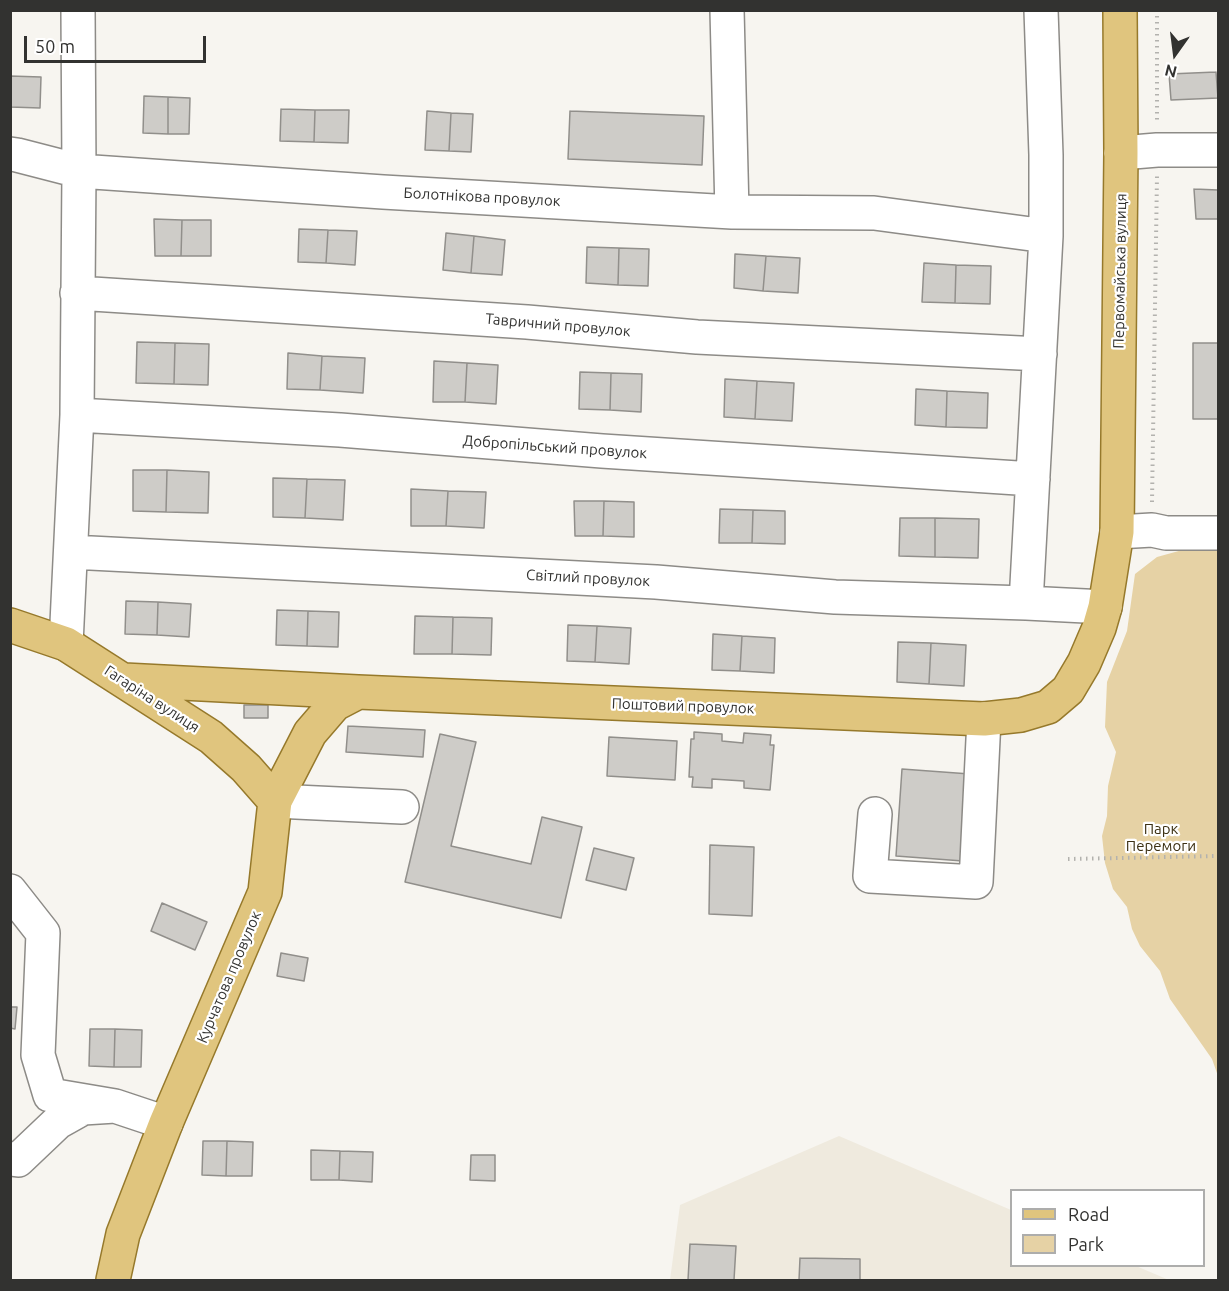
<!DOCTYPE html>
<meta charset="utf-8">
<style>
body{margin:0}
#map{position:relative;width:1229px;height:1291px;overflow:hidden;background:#f7f5f0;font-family:Ubuntu,sans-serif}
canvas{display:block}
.frame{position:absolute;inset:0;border:12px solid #323230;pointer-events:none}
.legend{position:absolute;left:1010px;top:1189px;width:195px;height:78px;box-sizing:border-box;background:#fff;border:2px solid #adadac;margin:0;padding:8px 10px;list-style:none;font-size:18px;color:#323230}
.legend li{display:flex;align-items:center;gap:12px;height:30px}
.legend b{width:30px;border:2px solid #adadac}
.north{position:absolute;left:1145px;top:24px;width:60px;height:60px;-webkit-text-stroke:4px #fff;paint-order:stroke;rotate:194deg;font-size:16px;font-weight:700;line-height:24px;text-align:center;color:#323230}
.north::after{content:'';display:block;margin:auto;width:21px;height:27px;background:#323230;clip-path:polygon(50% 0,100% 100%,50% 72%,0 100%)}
.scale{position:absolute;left:24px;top:36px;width:182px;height:27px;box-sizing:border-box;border:3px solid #323230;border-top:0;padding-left:8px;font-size:18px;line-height:21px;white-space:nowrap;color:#323230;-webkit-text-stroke:4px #fff;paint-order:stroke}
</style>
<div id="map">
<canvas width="1229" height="1291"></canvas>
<div class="frame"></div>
<ul class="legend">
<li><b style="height:8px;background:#e0c57e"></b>Road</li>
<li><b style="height:16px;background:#e6d2a5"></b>Park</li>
</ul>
<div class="north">N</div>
<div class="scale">50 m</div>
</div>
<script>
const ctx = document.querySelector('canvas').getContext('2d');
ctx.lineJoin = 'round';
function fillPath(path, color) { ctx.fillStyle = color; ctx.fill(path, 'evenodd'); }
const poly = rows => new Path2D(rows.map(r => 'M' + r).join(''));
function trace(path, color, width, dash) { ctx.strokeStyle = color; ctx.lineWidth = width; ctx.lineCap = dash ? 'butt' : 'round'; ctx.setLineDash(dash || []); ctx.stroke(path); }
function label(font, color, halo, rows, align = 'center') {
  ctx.font = font + ' Ubuntu,sans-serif'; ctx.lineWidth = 4.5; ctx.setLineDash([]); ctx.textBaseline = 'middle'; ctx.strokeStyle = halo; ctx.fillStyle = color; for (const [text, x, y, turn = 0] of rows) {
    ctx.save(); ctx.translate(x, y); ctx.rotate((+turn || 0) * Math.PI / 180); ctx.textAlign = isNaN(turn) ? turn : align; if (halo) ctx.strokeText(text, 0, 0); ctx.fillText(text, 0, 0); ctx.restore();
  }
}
fillPath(poly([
 [839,1136,1011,1210,1012,1266,1136,1266,1169,1280,670,1280,680,1205]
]), '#efeade');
fillPath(poly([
 [1186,549,1218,549,1218,1076,1212,1059,1170,999,1160,971,1140,946,1132,929,1127,907,1113,889,1105,863,1102,836,1107,816,1108,786,1116,752,1105,727,1107,682,1127,631,1135,574,1157,557]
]), '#e6d2a5');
const building = poly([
 [1216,72,1218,98,1171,100,1169,74,1216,72],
 [10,76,41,77,40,108,10,107,10,76],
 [144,96,168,97,168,134,143,133,144,96],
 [168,97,190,98,189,134,168,134,168,97],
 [281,109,315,110,314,142,280,141,281,109],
 [315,110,349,110,348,143,314,142,315,110],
 [427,111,451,113,449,151,425,150,427,111],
 [570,111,704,116,702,165,568,159,570,111],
 [451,113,473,114,471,152,449,151,451,113],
 [1194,189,1218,190,1218,219,1196,219,1194,189],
 [154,219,182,220,181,256,155,256,154,219],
 [182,220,211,220,211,256,181,256,182,220],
 [299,229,328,230,326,263,298,262,299,229],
 [328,230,357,231,355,265,326,263,328,230],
 [446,233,474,236,471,273,443,270,446,233],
 [474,236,505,240,502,275,471,273,474,236],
 [587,247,619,248,618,285,586,283,587,247],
 [619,248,649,249,648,286,618,285,619,248],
 [735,254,766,256,763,291,734,288,735,254],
 [766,256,800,258,798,293,763,291,766,256],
 [924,263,956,265,955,303,922,302,924,263],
 [956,265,991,266,990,304,955,303,956,265],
 [137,342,175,343,174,384,136,383,137,342],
 [175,343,209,344,208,385,174,384,175,343],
 [1193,343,1218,343,1218,419,1193,419,1193,343],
 [288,353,322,356,320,390,287,389,288,353],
 [322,356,365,358,363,393,320,390,322,356],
 [434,361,467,363,465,402,433,402,434,361],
 [467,363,498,365,496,404,465,402,467,363],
 [580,372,611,373,610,410,579,409,580,372],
 [611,373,642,374,641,412,610,410,611,373],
 [725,379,757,381,755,419,724,417,725,379],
 [757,381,794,383,792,421,755,419,757,381],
 [916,389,947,391,946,427,915,425,916,389],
 [947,391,988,393,987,428,946,427,947,391],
 [133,470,167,470,166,512,133,511,133,470],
 [167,470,209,472,208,513,166,512,167,470],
 [273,478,307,479,305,518,273,517,273,478],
 [307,479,345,480,343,520,305,518,307,479],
 [411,489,448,491,446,526,411,526,411,489],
 [448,491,486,492,484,528,446,526,448,491],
 [574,501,604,501,603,536,575,536,574,501],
 [604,501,634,502,634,537,603,536,604,501],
 [720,509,753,510,752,543,719,543,720,509],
 [753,510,785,511,785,544,752,543,753,510],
 [900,518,935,518,935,557,899,556,900,518],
 [935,518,979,519,978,558,935,557,935,518],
 [126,601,158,602,157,635,125,634,126,601],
 [158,602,191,604,189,637,157,635,158,602],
 [277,610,308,611,307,646,276,645,277,610],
 [308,611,339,612,338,647,307,646,308,611],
 [415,616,453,617,452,654,414,654,415,616],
 [453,617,492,618,491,655,452,654,453,617],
 [568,625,597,626,595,662,567,661,568,625],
 [597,626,631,628,629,664,595,662,597,626],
 [713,634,742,636,740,671,712,670,713,634],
 [742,636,775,638,774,673,740,671,742,636],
 [898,642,931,643,929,684,897,682,898,642],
 [931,643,966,645,964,686,929,684,931,643],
 [244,705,268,705,268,718,244,718,244,705],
 [348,726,425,730,423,757,346,752,348,726],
 [694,732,722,734,722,741,743,743,744,733,771,735,770,745,774,745,770,790,744,788,744,781,712,779,712,788,692,787,693,777,689,777,691,739,694,739,694,732],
 [440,734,476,742,451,846,531,864,542,817,582,827,561,918,405,882,440,734],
 [609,737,677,741,675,780,607,776,609,737],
 [902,769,970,774,963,861,896,856,902,769],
 [710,845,754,847,752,916,709,914,710,845],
 [594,848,634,858,626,890,586,880,594,848],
 [162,903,207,922,195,950,151,931,162,903],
 [281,953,308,958,304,981,277,976,281,953],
 [10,1007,17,1007,15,1029,10,1028,10,1007],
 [90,1029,115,1029,114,1067,89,1066,90,1029],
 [115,1029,142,1030,141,1067,114,1067,115,1029],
 [203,1141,227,1141,226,1176,202,1175,203,1141],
 [227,1141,253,1142,252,1176,226,1176,227,1141],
 [311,1150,340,1151,339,1180,311,1180,311,1150],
 [340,1151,373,1152,372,1182,339,1180,340,1151],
 [471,1155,495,1155,495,1181,470,1180,471,1155],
 [690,1244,736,1246,734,1280,688,1280,690,1244],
 [800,1258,860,1259,860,1280,799,1280,800,1258]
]);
fillPath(building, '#ceccc8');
trace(building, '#918f8b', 1.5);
const minor = poly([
 [78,10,79,171,383,192,732,212,874,213,1046,236],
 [727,10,732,212],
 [1121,153,1157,150,1218,150],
 [10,154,17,155,79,171,77,415,66,644],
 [77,293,527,322,697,337,1040,354],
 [77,415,340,430,602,451,1033,479],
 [1117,532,1152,530,1166,533,1218,533],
 [71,552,656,582,835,597,1026,603,1105,607],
 [1026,603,1046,236,1046,155,1041,10],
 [275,801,402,807],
 [875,814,870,876,976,882,984,719],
 [10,891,43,933,38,1055,50,1095,115,1106],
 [10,1159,18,1160,58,1122,83,1108,115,1106,166,1123]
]);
const major = poly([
 [10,625,66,644,211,737,246,768,275,801],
 [124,680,358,692,984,719,1021,715,1048,707,1068,690,1084,663,1099,628,1105,607,1117,532,1121,153,1120,10],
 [113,1280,123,1234,166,1123,265,892,275,801,310,733,335,704,358,692]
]);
trace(minor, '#8d8b87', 36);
trace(major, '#96792b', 36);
trace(poly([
 [1157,10,1157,124],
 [1152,502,1157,176],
 [1068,859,1218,856]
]), '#b3b2ae', 4, [1.5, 4.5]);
trace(minor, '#fff', 33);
trace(major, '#e0c57e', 33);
label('15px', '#323230', '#fff', [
 ["Болотнікова провулок",482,197,3],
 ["Первомайська вулиця",1120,271,-89],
 ["Тавричний провулок",558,325,5],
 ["Добропільський провулок",555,447,4],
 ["Світлий провулок",588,578,3],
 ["Гагаріна вулиця",152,699,33],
 ["Поштовий провулок",683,706,2],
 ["Курчатова провулок",229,977,-67]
]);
label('15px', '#3d3114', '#fff', [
 ["Парк",1161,829],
 ["Перемоги",1161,846]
]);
</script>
